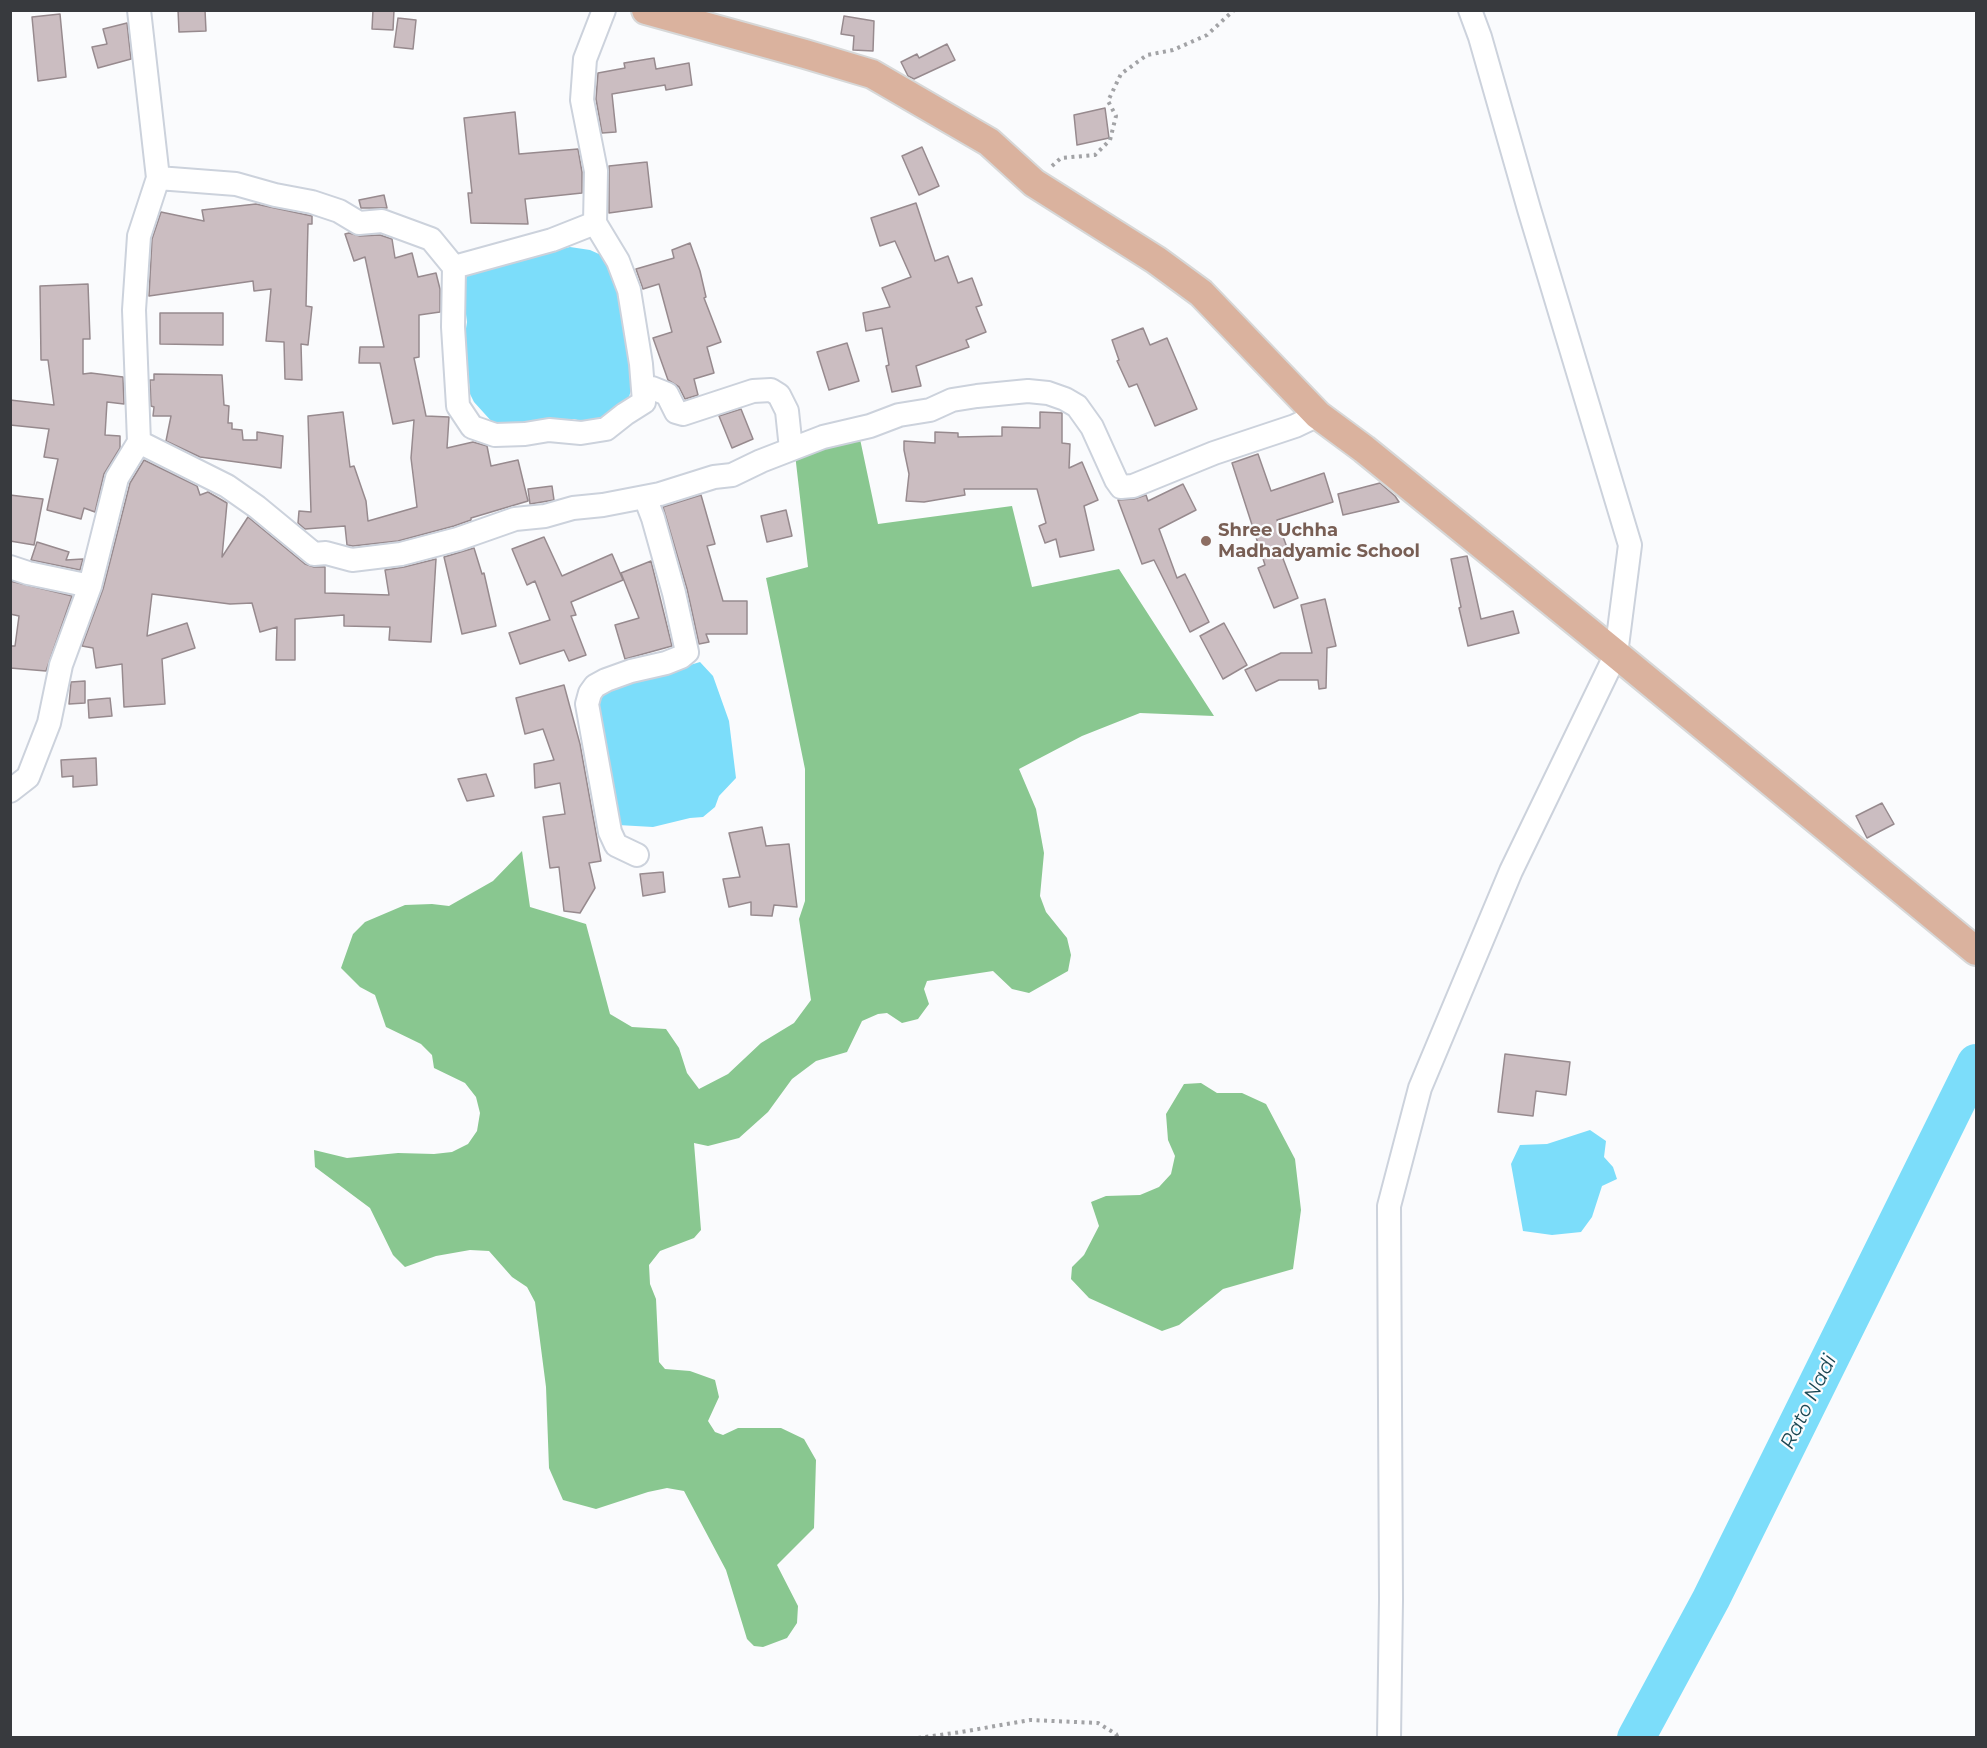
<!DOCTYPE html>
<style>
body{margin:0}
#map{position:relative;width:1987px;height:1748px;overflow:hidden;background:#fafbfd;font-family:Montserrat,sans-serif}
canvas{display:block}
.frame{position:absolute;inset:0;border:12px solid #383a3e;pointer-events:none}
</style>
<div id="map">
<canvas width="1987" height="1748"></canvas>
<div class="frame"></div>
</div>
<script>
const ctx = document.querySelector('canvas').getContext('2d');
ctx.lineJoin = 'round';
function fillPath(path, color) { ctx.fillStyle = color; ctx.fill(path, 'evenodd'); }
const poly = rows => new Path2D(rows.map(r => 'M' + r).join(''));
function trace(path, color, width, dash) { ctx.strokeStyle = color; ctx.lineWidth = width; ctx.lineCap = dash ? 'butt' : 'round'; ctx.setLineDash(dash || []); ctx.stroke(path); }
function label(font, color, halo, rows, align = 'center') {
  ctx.font = font + ' Montserrat,sans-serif'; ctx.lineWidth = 4.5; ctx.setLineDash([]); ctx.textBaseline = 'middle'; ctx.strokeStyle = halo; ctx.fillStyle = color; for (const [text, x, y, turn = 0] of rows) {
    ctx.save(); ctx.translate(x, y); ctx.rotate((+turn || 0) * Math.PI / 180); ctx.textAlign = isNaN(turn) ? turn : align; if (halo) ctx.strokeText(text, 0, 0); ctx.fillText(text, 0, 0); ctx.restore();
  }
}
fillPath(poly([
 [860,439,878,524,1012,506,1032,587,1119,569,1214,716,1140,713,1082,736,1019,769,1036,809,1044,853,1040,896,1046,912,1067,938,1071,955,1068,971,1029,993,1012,989,993,971,927,981,924,989,929,1004,918,1019,902,1023,887,1013,878,1014,862,1021,847,1052,816,1061,792,1079,768,1112,739,1138,708,1146,694,1143,701,1230,694,1238,660,1251,649,1265,650,1284,656,1299,659,1362,665,1369,690,1371,715,1380,719,1397,708,1421,715,1432,723,1435,738,1428,781,1428,804,1439,816,1460,814,1528,777,1565,798,1606,797,1623,787,1638,763,1647,754,1646,747,1639,726,1570,684,1491,667,1488,648,1492,596,1509,563,1500,549,1468,546,1387,535,1302,527,1287,512,1277,489,1251,470,1250,436,1256,405,1267,393,1255,370,1208,315,1167,314,1150,347,1158,398,1153,434,1154,452,1152,468,1144,477,1131,480,1113,476,1097,465,1083,434,1068,432,1055,421,1044,386,1027,375,995,360,987,341,968,353,934,365,922,405,905,432,904,449,906,493,881,522,851,530,907,586,924,610,1014,632,1027,666,1029,679,1048,687,1073,699,1089,728,1074,761,1043,794,1023,811,1000,799,919,805,901,805,769,766,578,808,567,795,454],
 [1201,1083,1217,1093,1242,1093,1266,1104,1295,1159,1301,1210,1293,1269,1223,1289,1179,1325,1162,1331,1089,1298,1071,1279,1072,1267,1084,1255,1099,1226,1091,1202,1106,1196,1140,1195,1159,1187,1171,1174,1175,1156,1168,1140,1166,1114,1184,1084]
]), '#89c790');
fillPath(poly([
 [570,247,590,250,610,259,620,286,631,369,632,386,628,401,621,409,599,420,581,421,574,419,537,422,509,428,493,423,474,402,470,394,465,335,467,322,463,291,469,267],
 [700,662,713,676,729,721,736,778,719,796,715,807,703,817,690,818,653,827,618,825,593,694],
 [1590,1130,1606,1141,1604,1157,1613,1167,1617,1179,1602,1186,1592,1217,1581,1232,1552,1235,1523,1231,1511,1164,1520,1145,1547,1144]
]), '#7cddfa');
trace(poly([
 [1636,1738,1711,1599,1976,1063]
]), '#7cddfa', 38);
const building = poly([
 [178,10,205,10,206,31,179,32,178,10],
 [373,10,394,10,393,30,372,29,373,10],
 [60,14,66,77,38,81,32,17,60,14],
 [844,16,874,21,873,51,853,50,854,36,841,34,844,16],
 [398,18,416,20,413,49,394,47,398,18],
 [127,23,131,59,98,68,92,47,107,44,103,29,127,23],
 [947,44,955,60,914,79,908,76,901,62,917,54,919,58,947,44],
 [654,58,656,69,689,63,692,85,666,90,665,85,612,94,616,132,602,133,596,99,598,73,625,68,624,63,654,58],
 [1105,108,1109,138,1077,145,1074,115,1105,108],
 [515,112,519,154,578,149,582,172,582,193,525,199,528,224,471,223,468,193,472,193,464,118,515,112],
 [922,147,939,186,919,195,902,156,922,147],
 [647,162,652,207,609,213,609,166,647,162],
 [384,195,387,208,361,208,359,200,384,195],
 [916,203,935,261,948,256,958,283,972,278,982,305,976,307,986,332,966,340,969,347,916,366,921,386,892,392,886,366,889,365,882,328,866,331,863,313,890,307,882,288,911,277,895,241,880,246,871,218,916,203],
 [256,204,312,216,312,224,308,224,306,306,312,307,308,345,301,344,302,380,285,379,284,342,266,341,271,289,254,291,253,281,149,296,152,239,161,212,204,221,202,210,256,204],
 [349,233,360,236,380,235,392,239,395,258,412,253,418,277,436,273,440,289,440,312,419,315,419,357,414,358,426,416,449,417,447,448,473,442,487,446,491,466,518,460,528,501,471,518,471,520,454,526,398,541,353,546,347,545,345,526,305,529,298,523,299,511,311,512,308,416,343,412,350,467,354,466,366,501,368,521,417,507,411,458,414,420,393,424,380,363,359,363,360,347,384,347,365,257,354,261,345,234,349,233],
 [690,243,700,271,706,297,704,298,721,342,707,347,714,373,694,379,698,395,685,399,679,387,668,380,653,338,672,332,659,284,643,289,636,269,674,258,672,250,690,243],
 [88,284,90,339,83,339,83,374,91,373,123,377,124,404,107,402,105,435,120,436,120,448,104,474,95,512,84,508,81,519,47,510,58,459,44,457,49,429,10,425,10,400,54,405,48,360,41,360,40,286,88,284],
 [160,313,223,313,223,345,160,344,160,313],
 [1143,328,1150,345,1167,338,1197,409,1155,426,1137,384,1129,387,1117,361,1119,360,1112,340,1143,328],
 [847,343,859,381,829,390,817,352,847,343],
 [154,374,222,375,224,405,229,406,228,423,232,423,232,429,242,430,243,440,257,440,257,432,283,436,281,468,200,457,166,441,171,416,153,416,154,407,151,406,150,380,154,380,154,374],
 [741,409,753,439,732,448,719,416,741,409],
 [1040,412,1062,413,1062,443,1070,444,1069,468,1082,462,1098,500,1084,506,1094,550,1060,557,1056,539,1045,543,1039,526,1046,523,1037,489,964,489,965,495,924,502,906,501,909,474,904,450,904,441,935,443,935,432,958,433,958,437,1002,436,1002,427,1040,428,1040,412],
 [1258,454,1271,491,1324,473,1333,502,1277,520,1289,553,1282,556,1298,598,1274,608,1258,568,1265,565,1232,463,1258,454],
 [144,460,197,486,200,495,208,492,227,503,222,557,248,517,305,564,314,567,325,567,325,593,389,595,385,570,404,567,436,559,431,642,389,640,390,627,344,626,344,615,295,619,295,660,276,660,277,627,260,632,252,603,230,604,152,594,147,636,187,623,195,648,162,659,165,704,124,707,122,664,96,668,93,648,82,646,103,589,130,483,144,460],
 [1380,483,1395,496,1399,502,1343,515,1338,494,1380,483],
 [1183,484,1196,510,1159,529,1177,578,1185,574,1209,622,1190,632,1154,560,1142,564,1118,500,1134,499,1146,495,1148,501,1183,484],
 [552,486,554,500,530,504,528,489,552,486],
 [10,495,43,499,34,545,10,541,10,495],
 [701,495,715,544,707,546,723,601,747,601,747,634,706,634,709,642,699,644,687,589,663,507,701,495],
 [786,510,792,536,767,542,761,516,786,510],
 [544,537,562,576,612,554,623,580,571,602,576,615,571,616,586,655,569,661,564,650,520,664,509,633,550,620,535,581,527,585,512,549,544,537],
 [37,542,69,552,66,560,83,559,80,570,31,560,37,542],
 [474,548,482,574,484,573,496,626,462,634,444,557,474,548],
 [1467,556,1481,619,1513,611,1519,633,1468,646,1459,608,1461,607,1451,559,1467,556],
 [651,561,672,646,625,659,615,625,639,618,621,573,651,561],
 [10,581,72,596,46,671,10,668,10,646,15,646,19,616,10,614,10,581],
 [1325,599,1336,646,1327,648,1326,688,1319,689,1318,680,1279,680,1256,691,1245,670,1281,653,1312,653,1301,605,1325,599],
 [1224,623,1247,665,1223,679,1200,636,1224,623],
 [85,681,85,703,69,704,71,682,85,681],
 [564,685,580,744,601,861,589,863,595,888,580,913,564,911,559,867,550,868,543,817,565,814,560,783,535,788,534,764,554,760,543,729,525,734,516,698,564,685],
 [110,698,112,716,89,718,88,700,110,698],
 [96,758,97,785,73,787,73,776,62,777,61,760,96,758],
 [486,774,494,796,467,801,458,779,486,774],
 [1882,803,1894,824,1867,838,1856,816,1882,803],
 [762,827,766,846,789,844,797,907,774,905,772,916,751,915,751,902,729,907,723,879,740,877,729,833,762,827],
 [663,872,665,892,643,896,640,874,663,872],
 [1505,1054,1570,1062,1566,1095,1536,1091,1533,1116,1498,1112,1505,1054]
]);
fillPath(building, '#cbbdc1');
trace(building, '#978a8e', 1.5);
const minor = poly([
 [158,178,236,184,275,195,312,202,339,211,359,223,382,221,431,239,454,267,552,240,595,223,596,171,582,100,585,59,604,10],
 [454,267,453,327,458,406,472,427,495,435,525,434,549,430,581,433,606,429,625,414,644,402,641,364,629,290,618,261,595,223],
 [643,389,652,388,667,394,676,412,683,414,753,391,771,390,779,395,787,411,791,449],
 [139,442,227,486,257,507,314,554,326,553,352,560,401,554,458,539,515,519,545,516,573,508,603,505,660,494,714,477,732,475,761,461,823,437,870,426,899,415,930,410,952,400,977,396,1028,391,1048,393,1065,399,1077,406,1092,427,1116,480,1121,487,1133,486,1214,453,1295,426,1318,415],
 [10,567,28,573,90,586],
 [10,791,28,777,49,723,61,665,90,586,117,478,139,442,134,310,139,236,158,178,139,10],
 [637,855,616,845,610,832,587,704,590,693,595,686,606,680,631,671,666,663,681,657,687,652,674,593,653,518,645,497],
 [1389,1738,1391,1600,1389,1206,1420,1088,1511,871,1616,654,1630,545,1529,209,1480,37,1470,10]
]);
const major = poly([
 [646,10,805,54,872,74,989,142,1034,183,1156,260,1201,293,1318,415,1364,449,1616,654,1976,951]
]);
trace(minor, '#ccd2dc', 26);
trace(major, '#d7d8d8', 32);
trace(poly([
 [1052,166,1061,158,1095,155,1110,140,1116,116,1108,101,1121,74,1147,55,1173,50,1207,35,1234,10],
 [918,1738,961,1732,1030,1720,1098,1723,1116,1734,1118,1738]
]), '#a2a3a6', 4, [3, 4.5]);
trace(minor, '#fff', 22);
trace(major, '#dab29e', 28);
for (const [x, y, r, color] of [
 [1206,541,6,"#8d6e63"]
]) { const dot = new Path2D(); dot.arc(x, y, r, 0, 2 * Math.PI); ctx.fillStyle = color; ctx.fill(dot); trace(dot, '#fafbfd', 2); }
label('bold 18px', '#785e54', '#fafbfd', [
 ["Shree Uchha",1218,531],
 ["Madhadyamic School",1218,552]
], 'left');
label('italic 20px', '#1a4652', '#fafbfd', [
 ["Rato Nadi",1809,1402,-64]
]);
</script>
